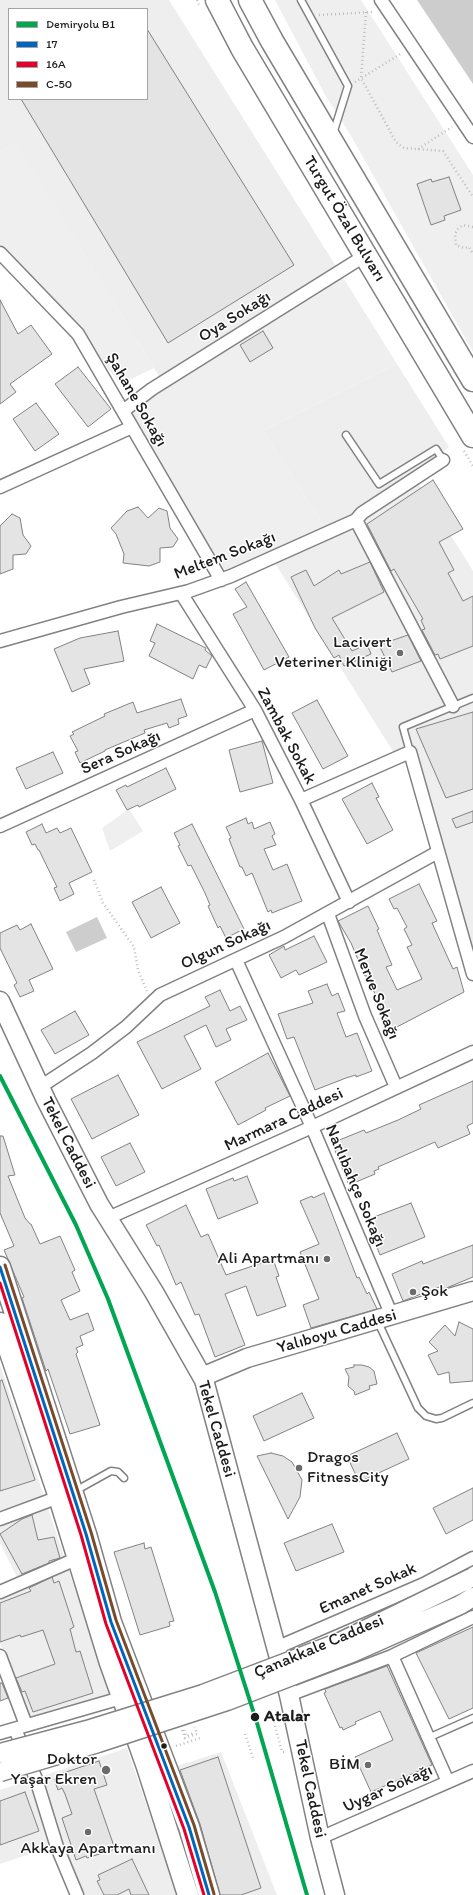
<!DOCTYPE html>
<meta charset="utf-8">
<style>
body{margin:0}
#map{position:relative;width:473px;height:1895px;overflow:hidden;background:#fff;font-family:Itim,sans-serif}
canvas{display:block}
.legend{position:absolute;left:8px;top:8px;width:140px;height:92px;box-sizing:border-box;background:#fff;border:1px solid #a4a4a4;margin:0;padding:5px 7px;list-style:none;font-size:12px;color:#1c1c1c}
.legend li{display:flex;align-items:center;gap:8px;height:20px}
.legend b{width:20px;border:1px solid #a4a4a4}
</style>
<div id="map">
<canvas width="473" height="1895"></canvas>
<ul class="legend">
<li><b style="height:5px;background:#00a651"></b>Demiryolu B1</li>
<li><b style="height:5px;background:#0065bd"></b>17</li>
<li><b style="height:5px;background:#e4002b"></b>16A</li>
<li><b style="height:5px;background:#7a4b2a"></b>C-50</li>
</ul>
</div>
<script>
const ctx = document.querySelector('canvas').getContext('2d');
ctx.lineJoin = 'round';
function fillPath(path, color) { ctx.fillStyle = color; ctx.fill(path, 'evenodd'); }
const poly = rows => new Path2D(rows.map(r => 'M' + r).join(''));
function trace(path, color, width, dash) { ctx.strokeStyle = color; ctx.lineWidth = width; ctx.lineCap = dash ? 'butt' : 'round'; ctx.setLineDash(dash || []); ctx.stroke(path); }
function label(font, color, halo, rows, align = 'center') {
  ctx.font = font + ' Itim,sans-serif'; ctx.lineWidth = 3; ctx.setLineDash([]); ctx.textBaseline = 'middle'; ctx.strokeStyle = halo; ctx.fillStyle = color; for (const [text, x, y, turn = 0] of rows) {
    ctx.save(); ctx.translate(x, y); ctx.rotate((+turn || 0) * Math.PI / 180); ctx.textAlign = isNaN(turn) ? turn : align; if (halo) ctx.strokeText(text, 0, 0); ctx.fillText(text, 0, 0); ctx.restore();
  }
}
fillPath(poly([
 [0,0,169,0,344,279,165,386,15,141,0,152],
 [9,9,147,9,147,99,9,99],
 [397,364,449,447,413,474,473,571,473,952,412,744,394,753,268,552,324,525,263,431],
 [0,1365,111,1697,29,1719,0,1643,0,1586,18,1579,0,1543],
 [127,1748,177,1895,84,1895,62,1843,0,1864,0,1790],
 [221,1752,277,1895,213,1895,174,1767]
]), '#eee');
fillPath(poly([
 [275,0,361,0,473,175,473,352,351,136,324,93],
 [15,140,154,368,121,384,45,294,0,255,0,152],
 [344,279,397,364,263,431,324,525,222,575,132,413,165,386],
 [129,809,143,831,110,851,102,828]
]), '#efefef');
fillPath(poly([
 [417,0,473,0,473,84],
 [97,917,107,938,76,952,66,932]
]), '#cdcdcd');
const building = poly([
 [147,29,294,265,168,343,21,99,147,99,147,29],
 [449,177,461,210,444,216,445,220,431,225,417,184,431,179,432,182,449,177],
 [0,300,18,334,31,325,52,354,10,384,16,392,0,404,0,300],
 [263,331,273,348,250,362,240,345,263,331],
 [78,367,111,409,88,427,55,384,78,367],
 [36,403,59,434,35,451,13,419,36,403],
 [433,480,463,529,439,542,454,570,448,573,463,601,473,596,473,646,440,659,438,654,435,655,422,630,425,629,421,620,423,619,394,569,391,571,367,524,433,480],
 [138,507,148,518,159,508,167,511,170,528,178,539,173,547,160,548,160,562,149,566,123,563,124,554,116,534,111,528,127,511,138,507],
 [12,514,20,518,23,535,31,546,26,554,13,555,13,569,0,574,0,526,12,514],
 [370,562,384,592,332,618,352,651,367,644,371,654,344,666,339,655,334,658,315,628,291,577,306,570,314,586,339,570,341,574,370,562],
 [246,582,289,657,264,670,233,614,247,607,235,589,246,582],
 [157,624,206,648,205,650,212,656,206,668,199,665,193,679,149,656,155,643,150,641,157,624],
 [118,631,124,661,84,669,90,684,72,692,54,649,80,638,118,631],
 [408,635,421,661,392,672,379,645,408,635],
 [181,699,187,716,178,719,179,724,169,728,167,723,144,730,145,733,105,750,105,751,80,763,75,752,78,751,70,736,74,734,72,732,105,716,104,714,133,702,137,713,181,699],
 [317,700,348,756,323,769,292,713,317,700],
 [473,712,473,789,446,798,416,729,473,712],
 [262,741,273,783,240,792,229,750,262,741],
 [53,752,63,773,26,789,16,768,53,752],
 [166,768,176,789,139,807,138,805,127,810,116,790,126,785,127,787,166,768],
 [372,783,379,797,376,798,393,830,367,844,342,799,372,783],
 [473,811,473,822,456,828,452,819,473,811],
 [246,818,248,824,252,822,254,829,270,822,275,834,272,836,276,845,264,849,273,870,287,864,302,901,272,913,271,910,268,912,252,873,246,876,242,867,240,867,229,839,231,838,226,827,246,818],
 [42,824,46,833,57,828,60,833,71,828,92,872,69,883,74,894,60,901,54,888,57,887,39,850,38,850,35,844,32,845,26,832,42,824],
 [192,824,244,929,226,938,220,926,218,928,208,906,210,905,205,893,191,865,188,866,178,846,180,845,174,833,192,824],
 [419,884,437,921,432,923,453,969,457,967,464,992,391,1030,367,976,365,976,351,943,338,921,368,906,379,929,377,930,392,965,386,967,397,990,422,979,407,947,412,945,404,929,407,927,397,908,394,909,389,899,419,884],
 [161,887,180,923,151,938,132,902,161,887],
 [31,924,53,969,29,980,34,991,20,997,14,985,17,983,0,948,0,933,17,925,20,930,31,924],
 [314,936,327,962,299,975,296,970,281,978,269,955,284,946,285,950,314,936],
 [327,984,332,996,338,993,345,1011,337,1013,346,1037,357,1033,372,1071,356,1077,356,1075,346,1078,315,1090,294,1037,287,1039,278,1014,313,1003,308,991,327,984],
 [220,990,230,1011,240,1006,247,1020,226,1029,231,1040,216,1047,206,1025,184,1036,201,1069,162,1089,137,1042,210,1006,205,997,220,990],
 [75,1011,89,1035,55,1054,41,1030,75,1011],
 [268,1053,290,1096,265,1108,266,1110,238,1125,215,1082,268,1053],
 [118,1075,139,1115,92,1139,71,1099,118,1075],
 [473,1081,473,1123,467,1126,470,1134,438,1148,435,1142,378,1167,379,1169,374,1171,375,1174,349,1185,332,1143,364,1130,366,1133,398,1120,421,1109,419,1105,473,1081],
 [0,1136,3,1136,15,1175,8,1176,25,1218,30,1224,31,1224,40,1244,60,1236,75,1270,72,1272,80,1291,61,1300,70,1320,88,1313,94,1330,80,1336,83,1345,76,1348,78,1352,76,1354,100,1425,70,1434,48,1369,46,1371,45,1368,22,1298,24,1297,4,1250,14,1246,0,1213,0,1136],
 [130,1143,145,1172,116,1186,101,1157,130,1143],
 [247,1176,258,1203,218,1219,206,1189,233,1178,234,1181,247,1176],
 [324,1193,357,1278,359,1277,367,1294,369,1292,377,1309,311,1328,303,1305,319,1299,300,1252,319,1244,300,1201,312,1196,313,1198,324,1193],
 [411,1203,425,1237,380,1255,366,1220,411,1203],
 [186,1205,201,1237,208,1234,226,1275,273,1259,279,1276,276,1277,286,1306,257,1316,246,1286,225,1294,245,1345,215,1357,199,1314,195,1315,181,1282,176,1285,159,1245,157,1246,146,1225,186,1205],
 [473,1245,473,1277,444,1289,442,1286,403,1301,392,1274,422,1261,423,1264,473,1245],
 [459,1322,473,1329,473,1381,450,1383,449,1372,438,1375,428,1355,438,1351,429,1342,445,1325,455,1336,459,1322],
 [354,1365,362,1365,369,1367,374,1371,377,1384,369,1386,370,1389,355,1395,354,1391,348,1386,349,1377,345,1369,354,1367,354,1365],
 [2,1380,35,1480,0,1491,0,1381,2,1380],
 [302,1393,314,1418,264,1441,253,1416,302,1393],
 [397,1433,409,1459,359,1482,347,1456,397,1433],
 [271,1453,283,1456,292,1462,302,1480,300,1497,288,1519,257,1456,271,1453],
 [473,1488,473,1520,446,1534,433,1508,473,1488],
 [32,1515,38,1540,54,1537,60,1558,49,1561,49,1563,22,1574,0,1534,22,1519,32,1515],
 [332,1524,344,1552,296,1571,284,1543,332,1524],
 [144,1543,145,1549,151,1547,174,1621,169,1622,170,1626,140,1635,114,1552,144,1543],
 [52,1577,54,1583,59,1581,74,1627,70,1629,76,1652,80,1651,93,1693,33,1712,25,1691,22,1692,16,1678,55,1664,43,1630,21,1637,20,1635,0,1642,0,1603,31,1591,29,1588,52,1577],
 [473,1627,473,1708,449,1719,416,1653,473,1627],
 [387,1666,432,1765,371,1792,355,1757,393,1740,380,1711,355,1722,356,1724,343,1730,342,1727,340,1728,324,1693,326,1692,325,1689,387,1666],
 [0,1683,2,1683,8,1698,0,1701,0,1683],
 [218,1757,261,1888,241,1895,220,1895,200,1824,180,1770,218,1757],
 [99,1761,107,1785,94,1789,115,1849,87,1858,86,1856,76,1860,62,1818,72,1814,65,1794,62,1788,58,1790,54,1779,59,1778,57,1775,99,1761],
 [25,1792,39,1831,0,1845,0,1801,25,1792],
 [132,1859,149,1895,131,1895,129,1889,117,1895,104,1895,97,1881,100,1880,98,1875,132,1859]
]);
fillPath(building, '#e4e4e4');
trace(building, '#828282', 1);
const lane = poly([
 [301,0,348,86,333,134],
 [346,435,379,484,436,449,443,460],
 [410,752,403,727,473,698],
 [378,1322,418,1408,426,1416,436,1419,442,1418,473,1403],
 [75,1491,111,1471,118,1472,124,1478],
 [428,1738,473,1718]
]);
const street = poly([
 [381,0,473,137],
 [0,253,78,334,221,580],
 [123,411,152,389,366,255],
 [0,487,132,427],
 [356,520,453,706],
 [181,593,255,710,301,800,349,902],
 [0,641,121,607,189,591,231,576,356,520,362,513,443,460],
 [301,800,410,752,473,974],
 [0,826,255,710],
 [328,914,365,1016,396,1087],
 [236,960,312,1127,392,1316],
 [40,1087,92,1053,126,1027,160,995,284,937,438,852],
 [108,1218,312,1127,473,1052],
 [0,1519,59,1497],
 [0,1592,83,1556],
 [276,1648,424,1584,473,1558],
 [0,1656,26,1725],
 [392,1656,448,1782],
 [289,1695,392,1656,473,1617],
 [15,1729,36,1779,57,1847,77,1895],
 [0,1733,128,1696],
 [320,1838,473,1771]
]);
const secondary = poly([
 [0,1001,46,1100,99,1204,154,1292,204,1380,289,1695,320,1838,335,1895],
 [204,1380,209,1374,247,1358,473,1291]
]);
const primary = poly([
 [0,1267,86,1534,111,1622,189,1827,209,1895],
 [0,1323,59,1497,110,1663,147,1767,188,1895]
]);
const highway = poly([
 [217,0,242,48,473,436],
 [250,0,272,41,473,380]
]);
trace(lane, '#828282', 9);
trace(street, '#828282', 15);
trace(secondary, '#828282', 21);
trace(primary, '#828282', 23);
trace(highway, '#828282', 25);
trace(poly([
 [197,0,200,7],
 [366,12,361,78,396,142,404,148,443,151,473,197],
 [319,15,374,12],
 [355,82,402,53],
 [418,149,452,127],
 [473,227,463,225,458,229,455,234,456,245,464,248,469,247,473,254],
 [464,451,473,466],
 [94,880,103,903,134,947,138,970,147,991],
 [274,1722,282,1752,287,1752],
 [245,1734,253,1758],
 [176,1746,200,1738]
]), '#bebebe', 2.5, [1, 3]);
trace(lane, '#fff', 6);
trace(street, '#fff', 12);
trace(secondary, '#fff', 18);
trace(primary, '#fff', 20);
trace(highway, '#fff', 22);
const secondaryBridge = poly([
 [0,1753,87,1730,203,1694,340,1642,473,1577],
 [0,1772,98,1743,227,1701,354,1652,460,1605,473,1597]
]);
trace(secondaryBridge, '#828282', 21, []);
trace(poly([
 [182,1730,185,1738,197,1734,195,1727],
 [184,1730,186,1736,194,1733]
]), '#bebebe', 2.5, [1, 3]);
trace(secondaryBridge, '#fff', 18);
trace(poly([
 [0,1267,86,1534,111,1622,189,1827,209,1895]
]), '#0065bd', 3);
trace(poly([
 [0,1283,81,1535,106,1624,184,1829,204,1895]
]), '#e4002b', 3);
trace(poly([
 [5,1265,91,1532,116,1620,194,1825,214,1894]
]), '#7a4b2a', 3);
trace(poly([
 [0,1076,76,1225,108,1299,215,1592,257,1723,307,1895]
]), '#00a651', 4);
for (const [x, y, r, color] of [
 [400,653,4,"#6b6b6b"],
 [327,1259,4,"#6b6b6b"],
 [413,1292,4,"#6b6b6b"],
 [299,1468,4,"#6b6b6b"],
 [255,1717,5,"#1c1c1c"],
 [164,1746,3.5,"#1c1c1c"],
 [368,1765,4,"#6b6b6b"],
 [106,1770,5,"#6b6b6b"],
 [88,1832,4,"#6b6b6b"]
]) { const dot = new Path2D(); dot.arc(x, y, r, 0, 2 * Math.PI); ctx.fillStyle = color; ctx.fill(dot); trace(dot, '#fff', 1.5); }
label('17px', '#1c1c1c', '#fff', [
 ["Turgut Özal Bulvarı",344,219,59],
 ["Oya Sokağı",235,317,-32],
 ["Şahane Sokağı",136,400,60],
 ["Meltem Sokağı",225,556,-21],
 ["Zambak Sokak",286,736,62],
 ["Sera Sokağı",121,753,-24],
 ["Olgun Sokağı",226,945,-25],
 ["Merve Sokağı",376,994,68],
 ["Marmara Caddesi",284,1120,-25],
 ["Tekel Caddesi",68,1143,63],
 ["Narlıbahçe Sokağı",355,1186,67],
 ["Yalıboyu Caddesi",337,1332,-16],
 ["Tekel Caddesi",216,1429,74],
 ["Emanet Sokak",368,1589,-24],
 ["Çanakkale Caddesi",319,1647,-23],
 ["Tekel Caddesi",310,1789,78],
 ["Uygar Sokağı",388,1789,-24]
]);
label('17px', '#1c1c1c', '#fff', [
 ["Lacivert",392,643],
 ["Veteriner Kliniği",392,663],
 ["Ali Apartmanı",319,1259],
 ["Şok",421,1292,"left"],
 ["Dragos",307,1458,"left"],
 ["FitnessCity",307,1478,"left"],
 ["Doktor",97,1760],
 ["Yaşar Ekren",97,1780],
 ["BİM",360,1765],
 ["Akkaya Apartmanı",88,1849,"center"]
], 'right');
label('bold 17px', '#1c1c1c', '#fff', [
 ["Atalar",264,1717]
], 'left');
</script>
